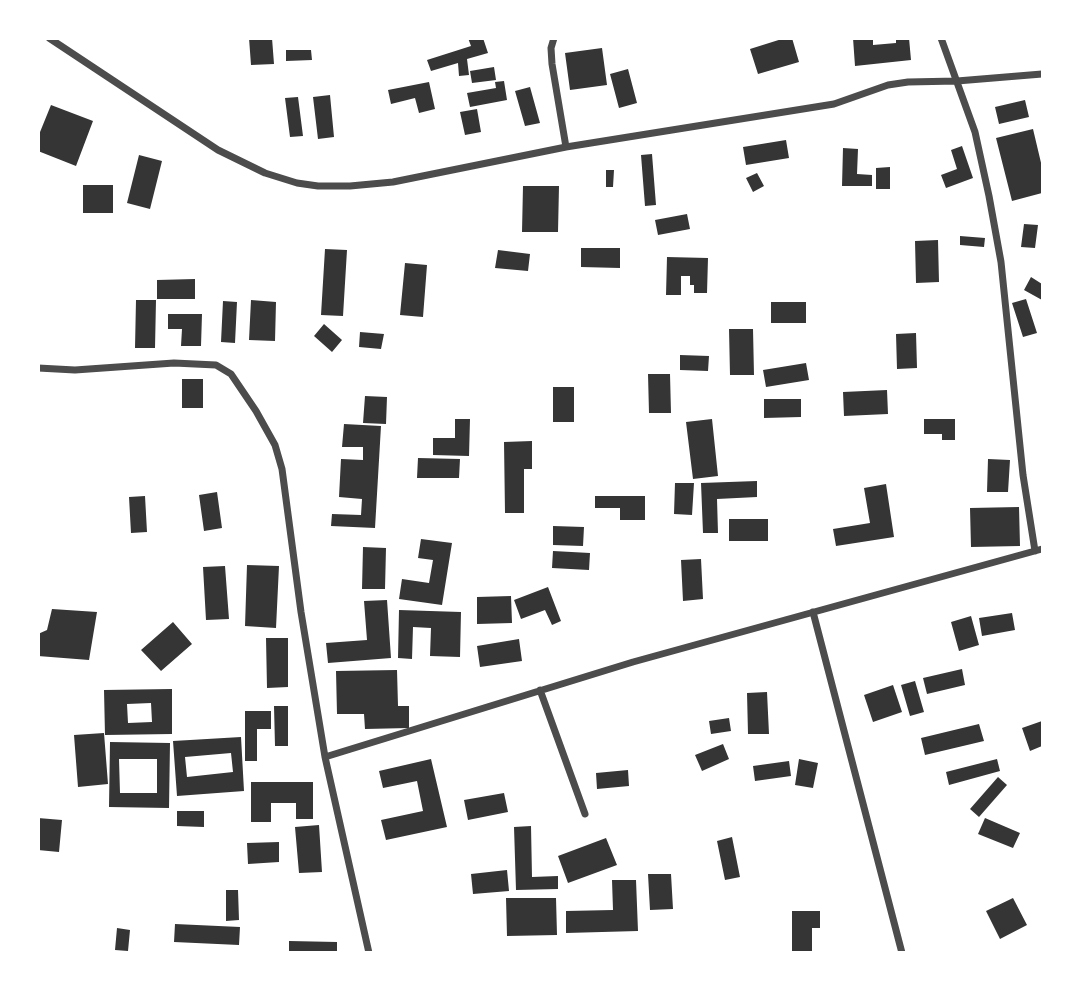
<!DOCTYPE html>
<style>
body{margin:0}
#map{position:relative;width:1081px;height:991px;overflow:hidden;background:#fff;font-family:"Open Sans",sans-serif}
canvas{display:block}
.frame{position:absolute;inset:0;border:40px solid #fff;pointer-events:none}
</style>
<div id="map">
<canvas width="1081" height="991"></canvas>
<div class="frame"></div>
</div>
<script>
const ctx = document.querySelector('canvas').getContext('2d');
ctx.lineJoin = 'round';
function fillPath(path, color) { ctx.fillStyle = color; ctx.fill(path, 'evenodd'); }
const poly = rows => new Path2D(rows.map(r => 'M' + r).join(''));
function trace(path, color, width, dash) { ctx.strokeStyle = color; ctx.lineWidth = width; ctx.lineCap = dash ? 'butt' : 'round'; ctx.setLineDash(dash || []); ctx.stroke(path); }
fillPath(poly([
 [249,38,272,38,274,64,251,65],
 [468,38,483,38,488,53,467,59,469,75,459,76,458,63,431,71,427,60,471,46],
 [785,38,792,38,799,62,758,74,750,49],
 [853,38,873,38,873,45,896,43,896,38,909,38,911,60,855,66],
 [602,48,607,85,570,90,565,53],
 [286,50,311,50,312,60,286,61],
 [494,67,496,80,472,83,470,71],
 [628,69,637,103,619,108,610,74],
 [504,81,507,100,470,107,467,93,496,88,495,82],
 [429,82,435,109,419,113,415,98,391,104,388,90],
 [530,87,540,123,525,126,515,91],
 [330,95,334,137,318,139,313,97],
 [298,97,303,136,290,137,285,98],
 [1025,100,1029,117,999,124,995,107],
 [51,105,93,121,76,166,38,151,38,137],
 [477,109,481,132,465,135,460,112],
 [1033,129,1042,167,1042,193,1012,201,996,138],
 [786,140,789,158,746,165,743,147],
 [962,146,973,178,946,188,941,175,957,169,951,150],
 [843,148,858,149,857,174,872,175,872,186,842,186],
 [652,154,656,205,645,206,641,155],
 [139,155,162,161,150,209,127,203],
 [890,167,890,189,876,189,876,168],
 [606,170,614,170,613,187,606,187],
 [757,173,764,186,753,192,746,178],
 [83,185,113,185,113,213,83,213],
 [523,186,559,186,558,232,522,232],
 [687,214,690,229,658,235,655,220],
 [1024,224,1038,225,1035,248,1021,247],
 [960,236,985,238,984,247,960,245],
 [938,240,939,282,916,283,915,241],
 [581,248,620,248,620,268,581,267],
 [325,249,347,250,343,316,321,315],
 [498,250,530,254,528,271,495,268],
 [667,257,708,258,707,293,694,293,694,285,690,285,690,276,681,276,681,295,666,295],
 [405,263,427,265,423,317,400,315],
 [1031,277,1042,284,1042,300,1024,290],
 [195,279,195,299,157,299,157,280],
 [1026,299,1037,333,1023,337,1012,303],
 [136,300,156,300,155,348,135,348],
 [251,300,276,302,275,341,249,340],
 [223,301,237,302,235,343,221,342],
 [771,302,806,302,806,323,771,323],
 [168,314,202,314,201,346,181,346,182,329,168,329],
 [324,324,342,340,332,352,314,336],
 [729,329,753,329,754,375,730,375],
 [360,332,384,334,381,349,359,347],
 [916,333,917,368,897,369,896,334],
 [680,355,709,356,708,371,680,370],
 [806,363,809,380,766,387,763,370],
 [648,374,670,374,671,413,649,413],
 [182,379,203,379,203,408,182,408],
 [553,387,574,387,574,422,553,422],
 [887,390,888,414,844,416,843,392],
 [365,396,387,397,386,424,363,423],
 [764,399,801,399,801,417,764,418],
 [455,419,470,419,469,456,433,455,433,438,455,438],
 [712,419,718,476,693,479,686,422],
 [924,419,955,419,955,440,942,440,942,434,924,434],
 [344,424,381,426,375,528,331,526,332,514,361,515,362,499,339,497,341,459,363,460,363,447,342,447],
 [532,441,532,469,524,469,524,513,505,513,504,442],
 [418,458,460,459,459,478,417,478],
 [988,459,1010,460,1008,492,987,492],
 [757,481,757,497,717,499,718,533,703,533,701,483],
 [675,483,694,483,692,515,674,514],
 [886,484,894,537,836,546,833,529,870,523,864,488],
 [217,492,222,528,204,531,199,495],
 [145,496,147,532,131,533,129,497],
 [595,496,645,496,645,520,620,520,620,508,595,508],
 [1019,507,1020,546,971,547,970,508],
 [729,519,768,519,768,541,729,541],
 [553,526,584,527,583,546,553,545],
 [421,539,452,543,442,605,399,599,402,579,429,583,433,560,418,558],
 [363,547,386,548,385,589,362,589],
 [553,551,590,553,589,570,552,568],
 [701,559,703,599,683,601,681,560],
 [247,565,279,566,276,628,245,626],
 [225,566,229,619,206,620,203,567],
 [548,587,561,621,552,625,545,610,521,619,514,600],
 [511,596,512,623,477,624,477,597],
 [387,600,391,658,328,663,326,643,367,640,364,601],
 [52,609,97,612,89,660,38,656,38,634,47,630],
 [399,610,461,612,460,657,430,656,431,628,413,627,412,659,398,658],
 [1012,613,1015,630,982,636,979,618],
 [971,616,979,645,959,651,951,622],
 [173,622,192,644,161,671,141,650],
 [266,638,288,638,288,687,267,688],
 [519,639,522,661,480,667,477,646],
 [962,669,965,685,927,694,923,678],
 [397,670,398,706,409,706,409,728,365,729,364,714,337,714,336,671],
 [915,681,924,712,910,716,901,685],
 [893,685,902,712,873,722,864,695],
 [172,689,172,734,105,735,104,690],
 [151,703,152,722,128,723,127,704],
 [767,692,769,734,748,734,747,693],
 [274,706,288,706,288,746,275,746],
 [245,711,271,711,271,729,257,729,257,761,245,761],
 [729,718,731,731,711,734,709,721],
 [1042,721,1042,746,1030,751,1022,728],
 [979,724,984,741,925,755,921,738],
 [104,733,108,784,78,787,74,735],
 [241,737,244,791,177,796,173,741],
 [231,753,233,772,187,777,185,757],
 [110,742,170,743,169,808,109,807],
 [119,759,157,759,157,793,120,793],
 [723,744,729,759,702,771,695,755],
 [431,759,447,827,386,840,381,820,423,811,417,781,383,788,379,771],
 [799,759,818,763,813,788,795,785],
 [997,759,1000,771,949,785,946,772],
 [789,761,791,776,755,781,753,766],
 [628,770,629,786,597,789,596,773],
 [998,777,1007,785,979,817,970,809],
 [251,782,313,782,313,819,296,819,296,803,271,803,271,822,251,822],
 [504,793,508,812,468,820,464,800],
 [177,811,204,811,204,827,177,826],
 [38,818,62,820,59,852,38,850],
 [985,818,1020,833,1013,848,978,834],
 [319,825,322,872,299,873,295,827],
 [531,826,532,877,558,876,558,889,516,890,514,827],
 [732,837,740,877,725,880,717,841],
 [606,838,617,865,568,883,558,856],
 [279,842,279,862,248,864,247,843],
 [507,870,509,891,473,894,471,874],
 [648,874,671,874,673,909,650,910],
 [612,880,636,880,638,931,566,933,566,911,613,910],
 [226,890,238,890,239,920,226,921],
 [506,898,556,898,557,935,507,936],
 [1013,898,1027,925,1000,939,986,911],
 [792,911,820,911,820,928,812,928,812,953,792,953],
 [175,924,240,927,239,945,174,942],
 [117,928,130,930,128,951,115,950],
 [289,941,337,942,337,953,289,953]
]), '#353535');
trace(poly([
 [49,38,218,150,265,173,297,183,318,186,350,186,393,182,566,147,834,104,888,85,908,82,957,81,1042,74],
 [554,38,551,48,552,64,566,147],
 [941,38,975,132,989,196,1001,262,1023,475,1035,551],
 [38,368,75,370,174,363,216,365,231,374,256,411,275,445,282,469,301,612,325,757,369,953],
 [813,612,902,953],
 [540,690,585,814],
 [325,757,633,662,1042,549]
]), '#4c4c4c', 7);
</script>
